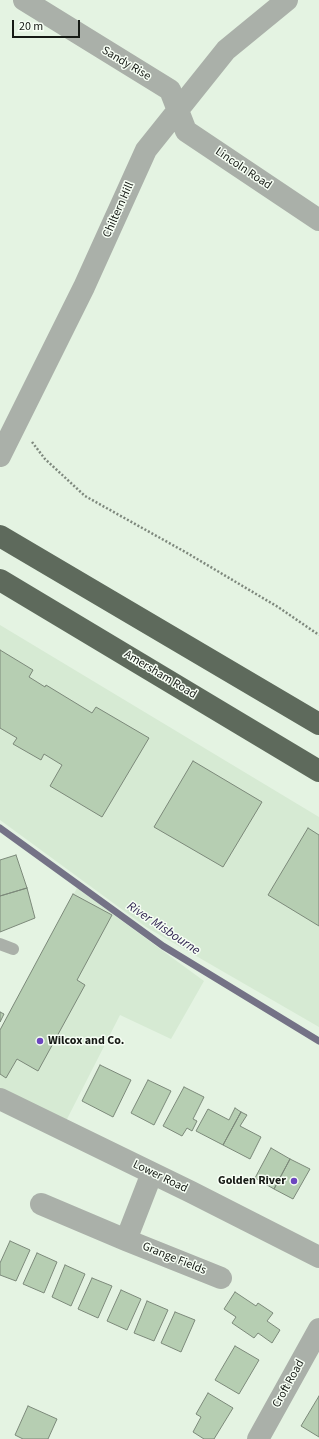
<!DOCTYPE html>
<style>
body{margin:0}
#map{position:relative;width:319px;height:1439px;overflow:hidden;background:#e4f3e2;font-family:"Source Sans 3",sans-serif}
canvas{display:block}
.scale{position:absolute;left:12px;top:20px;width:68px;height:18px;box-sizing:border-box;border:2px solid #161a15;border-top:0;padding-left:5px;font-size:12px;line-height:14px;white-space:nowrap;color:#161a15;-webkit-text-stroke:3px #f6fef4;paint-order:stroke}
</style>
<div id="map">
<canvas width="319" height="1439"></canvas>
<div class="scale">20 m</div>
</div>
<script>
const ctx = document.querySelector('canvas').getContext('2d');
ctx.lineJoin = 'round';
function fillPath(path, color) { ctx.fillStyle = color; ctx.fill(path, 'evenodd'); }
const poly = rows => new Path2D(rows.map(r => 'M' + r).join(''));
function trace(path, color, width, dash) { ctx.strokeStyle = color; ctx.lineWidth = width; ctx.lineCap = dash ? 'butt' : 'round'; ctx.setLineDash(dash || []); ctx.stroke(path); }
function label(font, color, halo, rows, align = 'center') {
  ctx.font = font + ' "Source Sans 3",sans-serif'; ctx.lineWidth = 3; ctx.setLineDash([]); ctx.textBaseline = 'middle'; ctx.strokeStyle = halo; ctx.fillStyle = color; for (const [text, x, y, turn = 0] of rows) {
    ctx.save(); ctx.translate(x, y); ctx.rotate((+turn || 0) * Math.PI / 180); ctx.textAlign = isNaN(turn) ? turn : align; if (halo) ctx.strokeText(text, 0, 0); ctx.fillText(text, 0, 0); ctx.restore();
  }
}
fillPath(poly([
 [0,625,319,817,319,1027,146,927,0,820],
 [77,888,204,981,171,1039,120,1015,66,1121,0,1089,0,1029]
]), '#d6ead3');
trace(poly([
 [0,828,163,946,319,1041]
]), '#747286', 7);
const building = poly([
 [0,650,33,670,29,677,45,687,46,685,92,713,96,707,149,738,102,817,50,786,62,765,44,754,41,760,13,744,17,738,0,728,0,650],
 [193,761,262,802,223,867,154,827,193,761],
 [308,828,319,835,319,926,268,895,308,828],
 [16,855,27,888,0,896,0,860,16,855],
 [27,888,35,918,0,932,0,896,27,888],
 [73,894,112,915,77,980,85,985,38,1071,17,1059,6,1078,0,1074,0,1030,73,894],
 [0,1012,4,1014,0,1022,0,1012],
 [100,1065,131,1080,113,1117,82,1101,100,1065],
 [148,1080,171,1091,154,1125,131,1113,148,1080],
 [184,1087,204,1097,193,1119,197,1121,192,1131,187,1128,182,1136,163,1126,184,1087],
 [235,1108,241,1112,223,1145,196,1131,208,1109,229,1120,235,1108],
 [241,1112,247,1115,240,1126,261,1137,250,1159,223,1145,241,1112],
 [271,1148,290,1159,274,1189,255,1178,271,1148],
 [290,1159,310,1169,293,1199,274,1189,290,1159],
 [10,1241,30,1250,16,1281,0,1275,0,1263,10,1241],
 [37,1253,57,1262,44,1293,23,1284,37,1253],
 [65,1265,85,1274,71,1306,52,1297,65,1265],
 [92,1278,112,1286,98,1318,78,1309,92,1278],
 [121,1290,141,1299,127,1330,107,1321,121,1290],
 [235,1292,256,1306,258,1303,273,1313,267,1321,280,1330,272,1343,258,1333,254,1338,232,1323,236,1317,224,1309,235,1292],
 [147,1301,168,1310,154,1341,134,1333,147,1301],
 [175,1312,195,1320,181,1352,161,1343,175,1312],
 [235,1346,259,1360,239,1394,215,1380,235,1346],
 [208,1393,233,1408,214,1439,204,1439,193,1432,201,1417,196,1414,208,1393],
 [319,1396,319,1437,301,1426,319,1396],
 [28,1406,57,1419,48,1439,23,1439,15,1435,28,1406]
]);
fillPath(building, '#b6ceb2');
trace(building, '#7c897a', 1);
trace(poly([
 [32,442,45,459,85,496,187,553,278,607,319,635]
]), '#7e887d', 2.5, [2, 2]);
trace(poly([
 [0,944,13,949]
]), '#aab0a9', 12);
trace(poly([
 [24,0,170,90,186,131,319,220],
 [0,456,84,287,146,150,226,50,287,0],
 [0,1099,191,1192,319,1257],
 [41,1204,126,1240,221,1278],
 [126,1240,152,1173],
 [258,1439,319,1329]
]), '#aab0a9', 22);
trace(poly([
 [0,536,319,724],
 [0,580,319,771]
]), '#5e6a5c', 22);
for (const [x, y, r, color] of [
 [40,1041,4,"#6c46bf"],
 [294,1181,4,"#6c46bf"]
]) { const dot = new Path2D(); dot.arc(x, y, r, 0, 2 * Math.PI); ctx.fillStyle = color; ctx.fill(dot); trace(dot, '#f6fef4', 1.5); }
label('12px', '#161a15', '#f6fef4', [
 ["Sandy Rise",126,64,31],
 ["Lincoln Road",243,169,34],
 ["Chiltern Hill",119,210,-66],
 ["Amersham Road",160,675,31],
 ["Lower Road",160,1177,26],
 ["Grange Fields",174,1259,22],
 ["Croft Road",289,1384,-61]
]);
label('bold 12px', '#161a15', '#f6fef4', [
 ["Wilcox and Co.",48,1041],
 ["Golden River",286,1181,"right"]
], 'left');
label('italic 13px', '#322752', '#f6fef4', [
 ["River Misbourne",163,929,34]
]);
</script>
